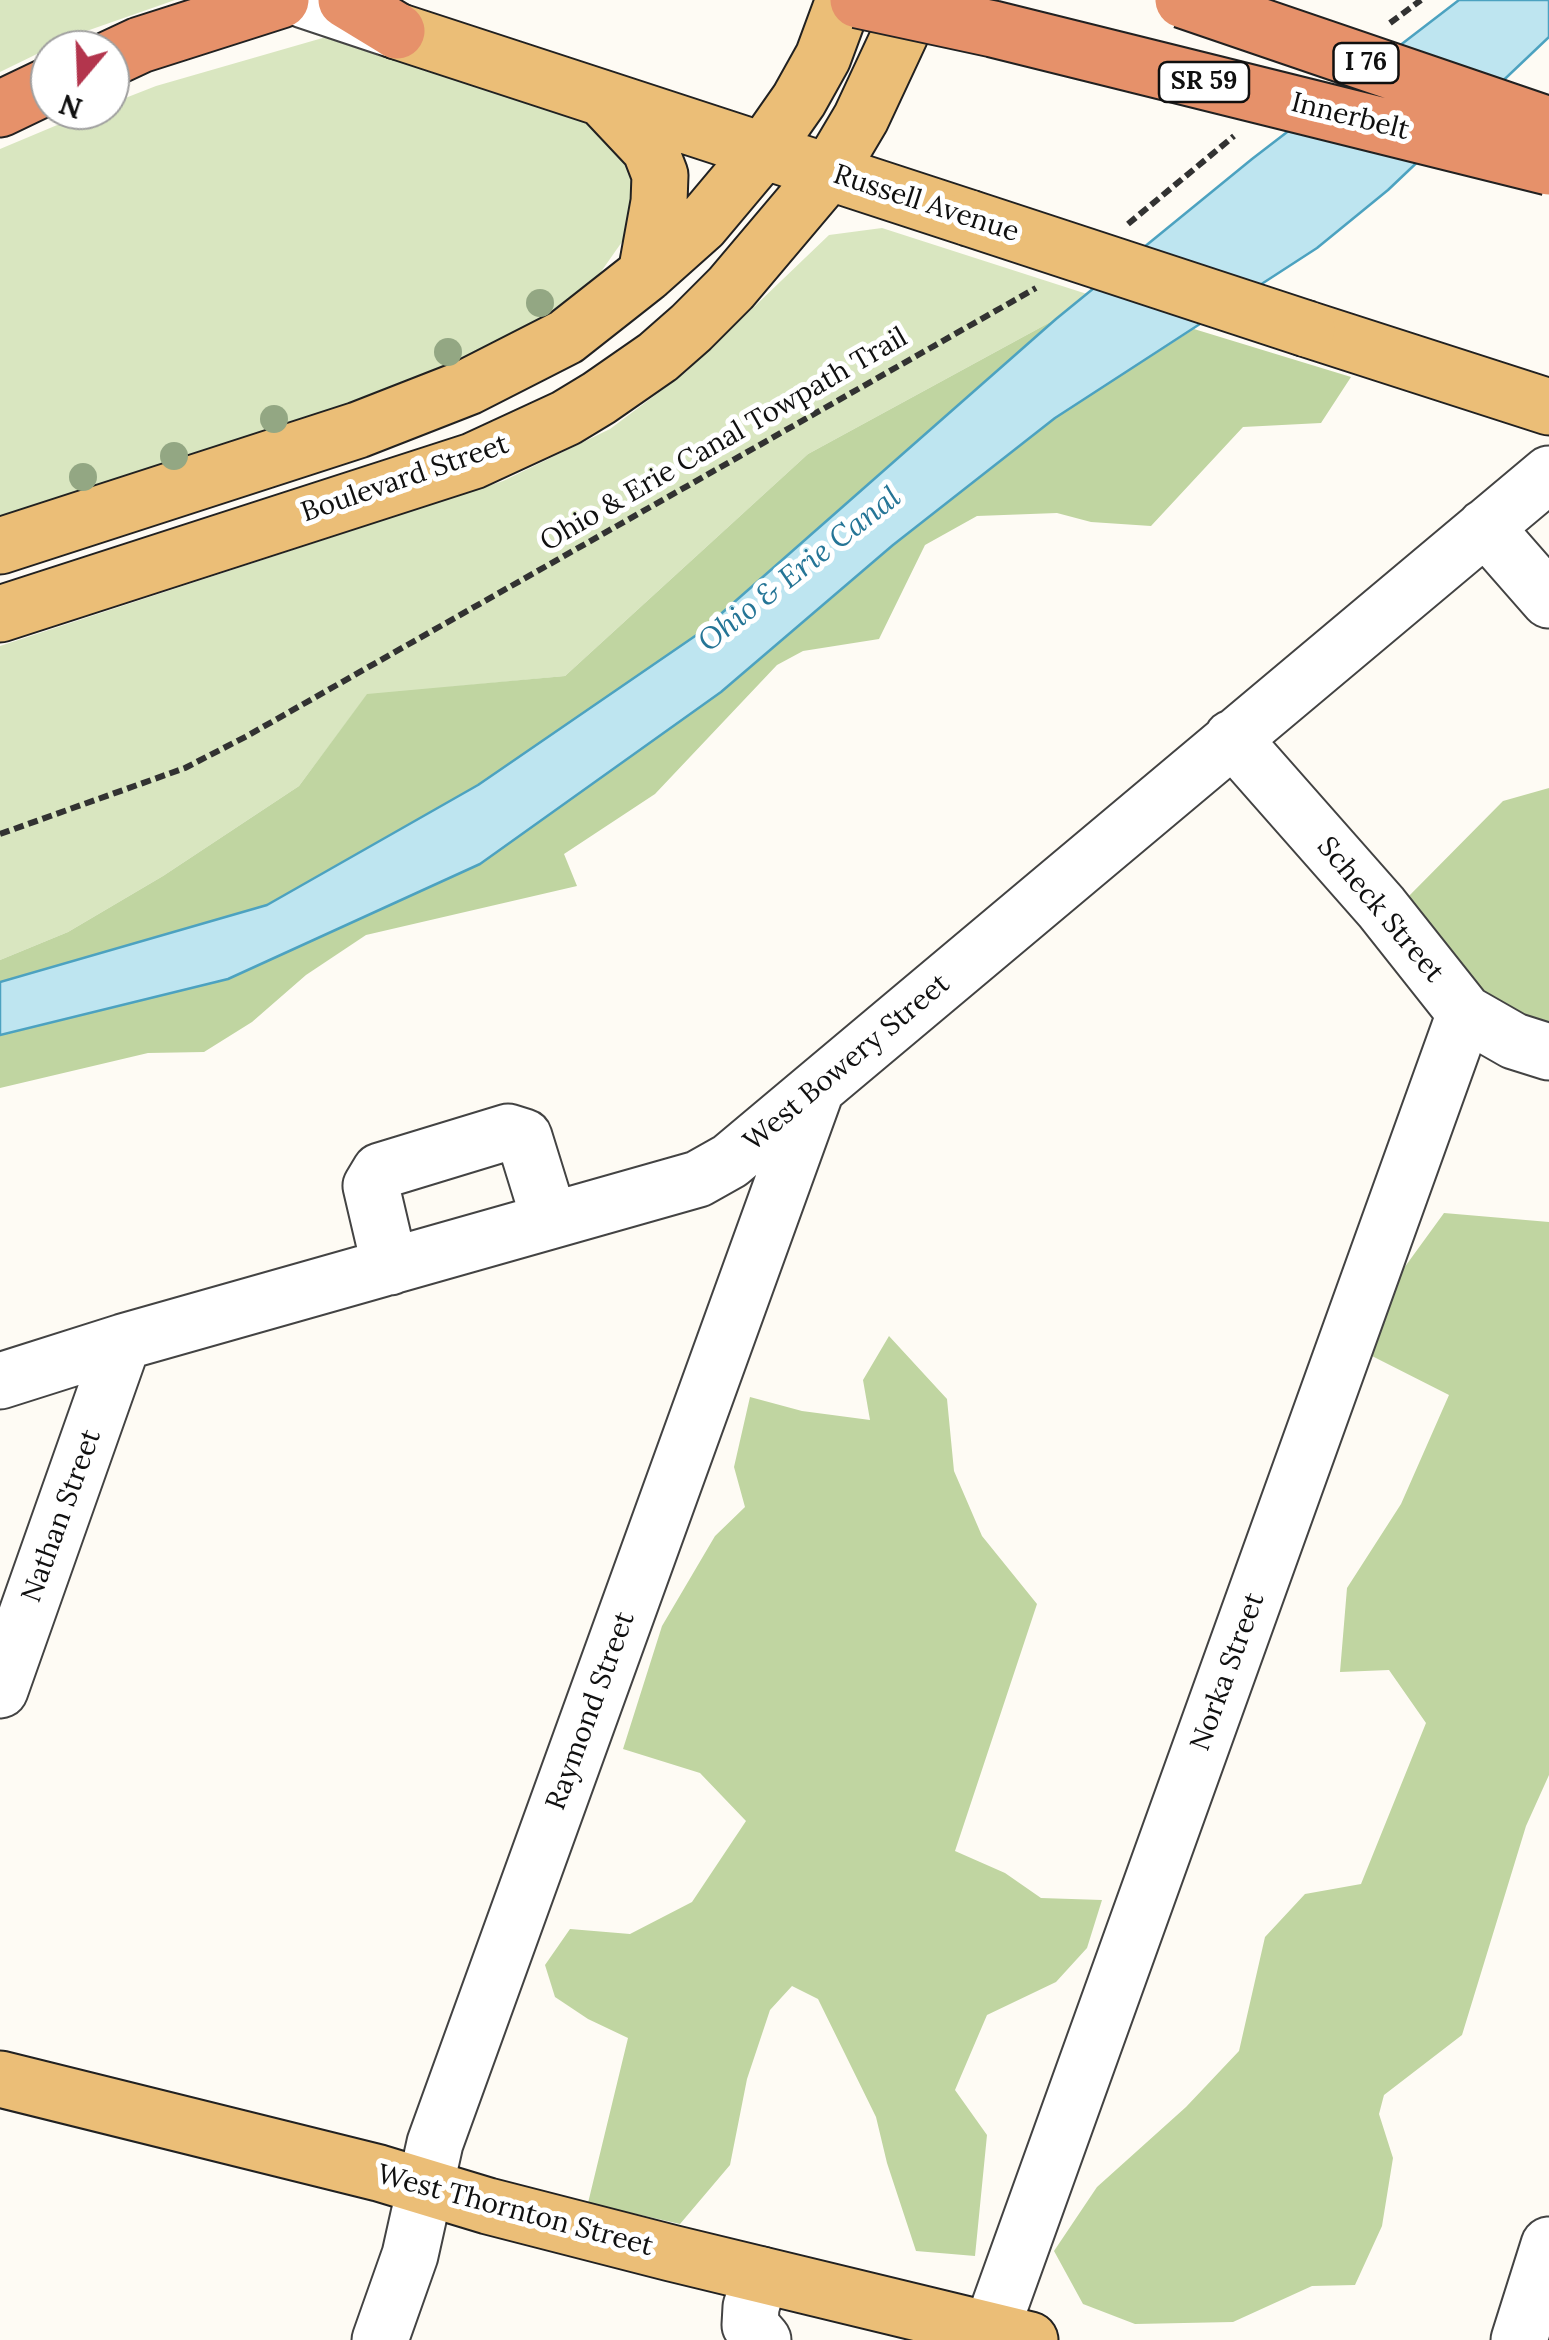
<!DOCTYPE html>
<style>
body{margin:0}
#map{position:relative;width:1549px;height:2340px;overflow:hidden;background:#fefbf4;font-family:Lora,serif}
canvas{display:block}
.north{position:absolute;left:30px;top:30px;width:100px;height:100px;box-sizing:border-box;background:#fff;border:2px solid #9f9f9f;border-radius:50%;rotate:199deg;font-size:28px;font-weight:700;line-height:40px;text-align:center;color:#101010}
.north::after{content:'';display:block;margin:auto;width:35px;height:45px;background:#b3354d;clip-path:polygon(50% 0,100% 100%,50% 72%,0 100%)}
</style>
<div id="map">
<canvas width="1549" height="2340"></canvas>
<div class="north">N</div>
</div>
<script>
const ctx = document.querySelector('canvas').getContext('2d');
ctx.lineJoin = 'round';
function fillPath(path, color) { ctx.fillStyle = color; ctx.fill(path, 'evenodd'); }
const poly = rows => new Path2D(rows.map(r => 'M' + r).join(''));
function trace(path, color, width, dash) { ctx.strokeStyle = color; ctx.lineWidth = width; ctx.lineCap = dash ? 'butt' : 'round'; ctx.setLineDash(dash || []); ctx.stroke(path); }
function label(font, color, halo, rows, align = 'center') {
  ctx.font = font + ' Lora,serif'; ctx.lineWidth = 10; ctx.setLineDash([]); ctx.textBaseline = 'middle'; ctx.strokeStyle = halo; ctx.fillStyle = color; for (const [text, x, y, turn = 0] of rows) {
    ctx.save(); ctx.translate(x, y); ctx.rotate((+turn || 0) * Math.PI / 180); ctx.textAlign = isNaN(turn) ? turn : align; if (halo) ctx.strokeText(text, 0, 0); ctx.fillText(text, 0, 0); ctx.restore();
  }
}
fillPath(poly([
 [0,0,175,0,78,34,0,72],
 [326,37,596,124,642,163,638,219,591,286,491,356,0,524,0,149,93,110,110,110,110,104,156,86],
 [882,228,1087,294,1056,319,808,454,565,676,367,695,299,786,163,876,68,932,0,960,0,646,503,481,610,429,686,372,829,235]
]), '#d9e6c0');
fillPath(poly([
 [1056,319,698,634,478,785,267,905,0,982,0,960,68,932,163,876,299,786,367,694,565,676,808,454],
 [1194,329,1351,377,1321,423,1243,427,1151,526,1091,522,1057,513,977,516,925,545,879,639,803,651,777,665,655,794,564,854,577,886,366,935,306,975,252,1022,204,1052,148,1053,0,1088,0,1035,228,979,480,864,721,692,893,544,1055,418],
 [1549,788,1549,1033,1503,1019,1403,902,1503,801],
 [1444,1213,1549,1222,1549,1775,1526,1826,1462,2035,1384,2095,1379,2114,1393,2158,1382,2226,1355,2285,1312,2286,1233,2322,1135,2324,1083,2304,1054,2251,1097,2187,1186,2107,1239,2051,1265,1937,1305,1894,1361,1884,1426,1723,1389,1670,1340,1672,1347,1588,1401,1504,1449,1395,1370,1355,1380,1301],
 [889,1336,947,1399,954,1471,982,1536,1037,1604,955,1851,1005,1873,1041,1898,1102,1900,1087,1948,1056,1982,987,2015,955,2090,987,2135,975,2256,916,2251,887,2163,876,2117,818,1999,792,1986,770,2010,747,2079,730,2165,680,2224,588,2203,628,2038,588,2019,555,1997,545,1965,570,1929,630,1934,692,1902,746,1821,700,1773,623,1749,662,1626,715,1536,745,1507,734,1467,750,1397,802,1411,870,1420,863,1380]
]), '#c0d5a1');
const water = poly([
 [1459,0,1549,0,1549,37,1388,190,1317,248,1055,418,893,545,721,692,480,864,228,979,0,1035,0,982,267,905,478,785,698,634,1056,319,1252,159,1459,0]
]);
fillPath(water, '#bee5f0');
trace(water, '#4ca2c0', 2.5);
const minor = poly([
 [304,0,391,29],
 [1485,527,1549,600],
 [1232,738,1381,907,1465,1013,1514,1041,1549,1052],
 [390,1267,371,1186,380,1171,508,1132,524,1137,550,1221],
 [0,1381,123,1342,698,1179,730,1161,1549,474],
 [0,1690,123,1342],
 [761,2275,751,2307,750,2325,763,2340],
 [991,2330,1465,1013],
 [380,2340,410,2255,435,2143,815,1093],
 [1519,2340,1549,2245]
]);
const major = poly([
 [397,31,969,218],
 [603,99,650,149,660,175,659,202,646,274],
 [1307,329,1549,407],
 [0,546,358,430,468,387,566,337,646,274,701,225,764,150,799,100,823,57,844,0],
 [0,614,473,461,566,418,599,398,658,357,691,328,731,288,829,172,861,118,903,28,912,0],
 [0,2079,379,2173,488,2206,671,2253,1030,2340]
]);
const highway = poly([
 [346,0,397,31],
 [110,59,140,45,281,0],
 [0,109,50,85]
]);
trace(minor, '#434343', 59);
trace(major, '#212121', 59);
trace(highway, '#212121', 59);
trace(poly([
 [1390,23,1421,0],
 [1128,224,1234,136],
 [0,834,185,768,247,736,1036,288]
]), '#323232', 6, [10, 5]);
trace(minor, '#fff', 55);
trace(major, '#ebbe77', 55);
trace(highway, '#e6916a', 55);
const majorBridge = poly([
 [969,218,1307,329]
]);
const highwayBridge = poly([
 [858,0,993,29,1549,167],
 [1183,0,1549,125]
]);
trace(majorBridge, '#212121', 59, []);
trace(highwayBridge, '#212121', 59, []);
trace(majorBridge, '#ebbe77', 55);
trace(highwayBridge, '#e6916a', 55);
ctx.fillStyle = '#93a783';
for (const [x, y] of [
 [540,303],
 [448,352],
 [274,419],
 [174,456],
 [83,477]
]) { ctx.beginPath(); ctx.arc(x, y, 14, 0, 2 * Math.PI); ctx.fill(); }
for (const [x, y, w] of [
 [1366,63,65],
 [1204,82,90]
]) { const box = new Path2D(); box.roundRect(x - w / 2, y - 20, w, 40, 8); ctx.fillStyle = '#fff'; ctx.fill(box); trace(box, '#101010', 2.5); }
label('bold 25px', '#101010', null, [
 ["I 76",1366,63],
 ["SR 59",1204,82]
]);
label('28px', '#101010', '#fff', [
 ["Innerbelt",1350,117,14],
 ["Russell Avenue",926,204,18],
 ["Ohio & Erie Canal Towpath Trail",724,440,-30],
 ["Boulevard Street",405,479,-19],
 ["Scheck Street",1380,910,50],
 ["West Bowery Street",847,1063,-40],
 ["Nathan Street",62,1516,-70],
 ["Norka Street",1228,1672,-70],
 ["Raymond Street",591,1711,-70],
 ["West Thornton Street",515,2211,15]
]);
label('italic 30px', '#257596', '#fff', [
 ["Ohio & Erie Canal",800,570,-38]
]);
</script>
